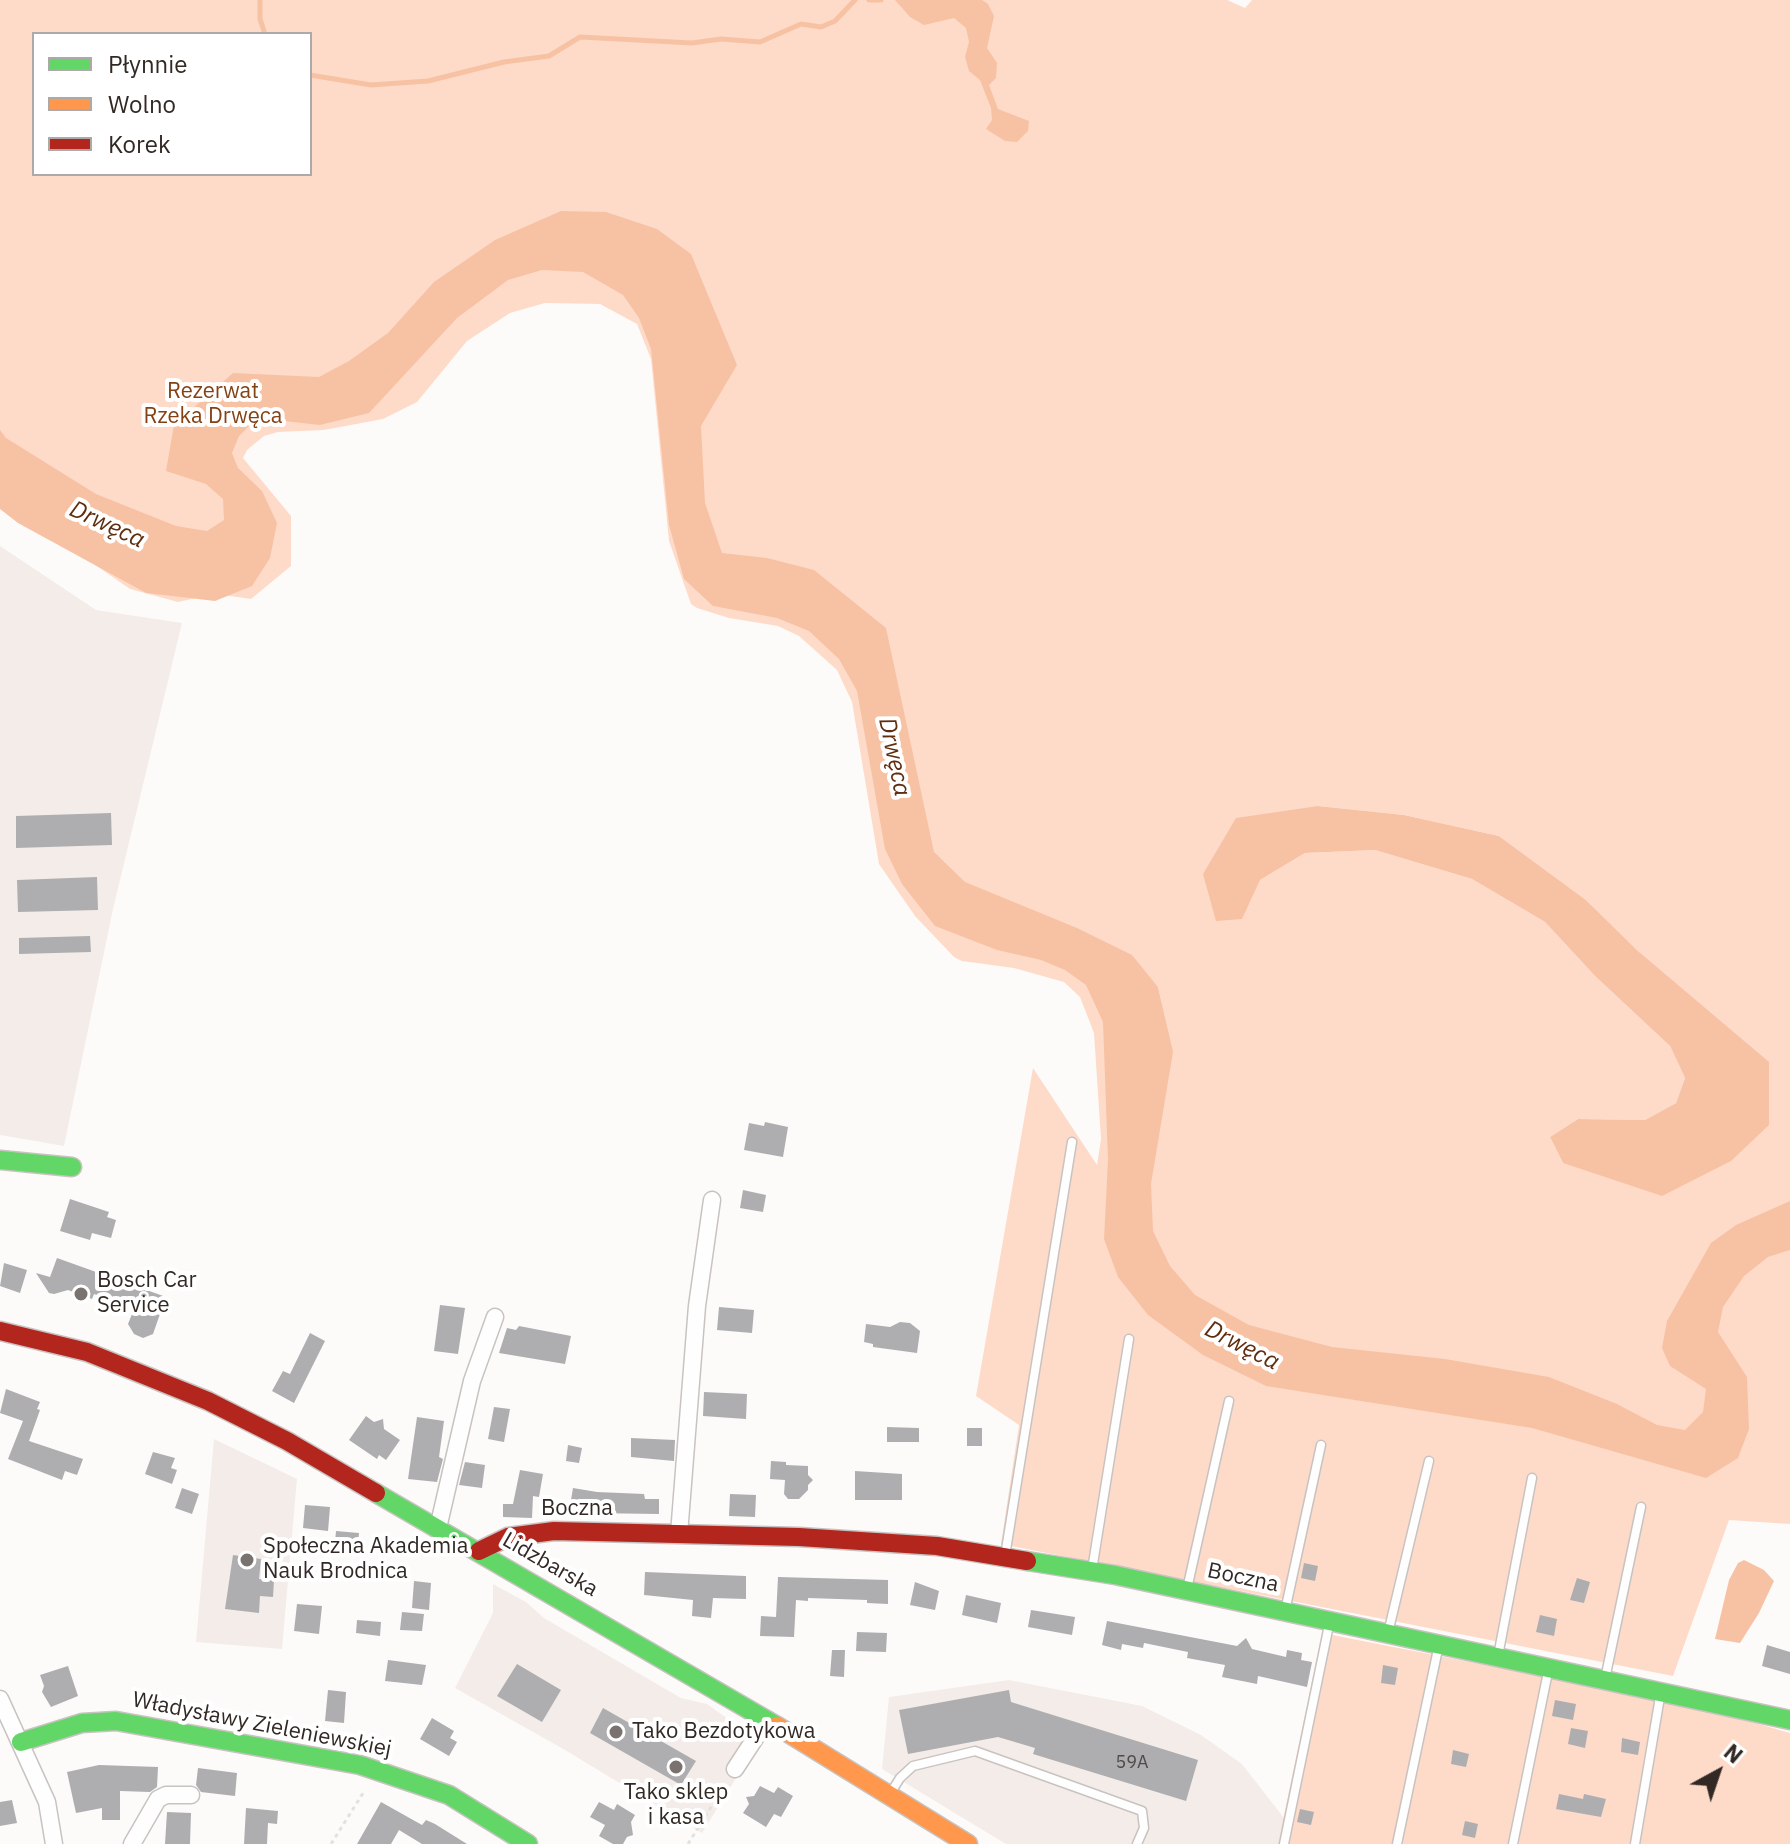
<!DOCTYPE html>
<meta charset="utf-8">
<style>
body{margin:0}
#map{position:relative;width:1790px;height:1844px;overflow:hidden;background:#fdfbf9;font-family:"IBM Plex Sans",sans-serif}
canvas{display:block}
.legend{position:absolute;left:32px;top:32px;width:280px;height:144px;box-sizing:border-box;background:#fff;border:2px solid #ada9a8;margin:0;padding:10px 14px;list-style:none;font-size:24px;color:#322925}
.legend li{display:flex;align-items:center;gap:16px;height:40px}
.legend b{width:40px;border:2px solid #ada9a8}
.north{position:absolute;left:1678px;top:1732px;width:80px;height:80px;-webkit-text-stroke:6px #fff;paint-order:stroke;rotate:40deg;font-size:22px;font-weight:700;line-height:32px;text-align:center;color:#322925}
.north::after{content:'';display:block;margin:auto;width:28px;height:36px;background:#322925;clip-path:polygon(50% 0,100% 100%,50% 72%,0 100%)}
</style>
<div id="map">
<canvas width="1790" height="1844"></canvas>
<ul class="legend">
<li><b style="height:10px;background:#63d668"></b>Płynnie</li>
<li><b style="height:10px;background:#ff974d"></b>Wolno</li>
<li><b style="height:10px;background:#b3261e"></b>Korek</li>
</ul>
<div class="north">N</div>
</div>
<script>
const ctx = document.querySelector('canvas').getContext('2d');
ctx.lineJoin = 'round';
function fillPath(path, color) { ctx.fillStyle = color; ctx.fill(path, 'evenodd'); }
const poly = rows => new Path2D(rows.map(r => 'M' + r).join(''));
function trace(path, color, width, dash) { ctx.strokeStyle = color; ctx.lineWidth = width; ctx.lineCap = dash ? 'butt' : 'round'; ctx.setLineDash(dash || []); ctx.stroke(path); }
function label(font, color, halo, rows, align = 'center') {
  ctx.font = font + ' "IBM Plex Sans",sans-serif'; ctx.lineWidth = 8; ctx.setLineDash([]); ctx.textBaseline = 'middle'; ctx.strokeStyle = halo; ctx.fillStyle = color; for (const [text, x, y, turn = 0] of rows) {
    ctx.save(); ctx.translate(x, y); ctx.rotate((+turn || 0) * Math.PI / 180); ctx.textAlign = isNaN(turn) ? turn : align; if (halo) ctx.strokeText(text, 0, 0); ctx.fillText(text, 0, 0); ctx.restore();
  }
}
fillPath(poly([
 [0,546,96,610,182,623,113,909,64,1146,0,1135],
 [214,1439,297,1479,282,1649,196,1642],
 [493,1584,526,1602,544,1618,681,1698,707,1704,759,1741,702,1833,565,1750,455,1688,493,1613],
 [1009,1680,1142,1706,1201,1735,1242,1764,1284,1818,1278,1844,1006,1844,882,1769,889,1697]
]), '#f4ece8');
fillPath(poly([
 [0,0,1227,0,1245,8,1252,0,1790,0,1790,1524,1729,1520,1673,1676,1001,1544,1019,1425,976,1396,1033,1068,1097,1165,1101,1139,1094,1033,1080,997,1064,982,1014,968,962,961,954,957,915,916,879,864,852,702,837,670,799,636,778,626,729,618,697,608,691,604,669,541,651,359,637,324,600,304,545,303,510,313,467,341,417,402,383,419,324,430,278,432,264,436,247,450,243,458,291,516,291,566,251,599,216,594,178,602,130,589,0,499],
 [34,34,310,34,310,174,34,174],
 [1318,806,1404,815,1499,836,1586,900,1639,952,1731,1161,1563,1163,1550,1137,1578,1119,1645,1120,1676,1103,1685,1078,1670,1046,1595,976,1545,922,1472,879,1375,850,1305,853,1260,880],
 [1128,953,1158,987,1165,1018],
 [1322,1633,1700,1707,1790,1733,1790,1844,1278,1844]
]), '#fedbc8');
fillPath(poly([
 [895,0,982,0,988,4,994,16,987,48,997,63,996,78,989,85,998,109,1029,121,1028,131,1017,142,1005,141,986,129,992,120,991,108,980,80,969,71,965,57,969,42,966,28,954,18,924,25,910,17],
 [561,211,606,212,657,229,691,254,737,365,701,426,705,503,722,553,767,558,814,570,886,628,934,852,965,882,1077,928,1132,955,1158,987,1173,1052,1151,1184,1153,1231,1170,1266,1195,1295,1249,1325,1332,1347,1445,1359,1549,1377,1617,1404,1657,1425,1685,1430,1703,1412,1706,1389,1670,1366,1662,1348,1667,1321,1711,1243,1736,1225,1790,1201,1790,1250,1768,1257,1744,1276,1723,1307,1718,1332,1747,1377,1749,1429,1738,1458,1706,1478,1532,1428,1266,1386,1203,1355,1148,1315,1118,1277,1104,1239,1108,1160,1103,1022,1086,985,1065,970,1041,960,997,950,935,926,902,884,885,849,857,691,839,659,809,631,777,618,713,606,684,579,669,525,651,349,639,318,623,295,583,272,542,270,508,280,457,318,369,413,320,425,266,419,249,426,239,436,232,453,238,468,262,491,277,523,270,558,252,586,215,601,146,593,18,523,0,509,0,430,6,438,96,494,176,526,207,531,224,520,223,499,206,484,166,471,174,425,233,373,319,377,349,361,388,333,434,282,495,240],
 [1318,806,1404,815,1499,836,1586,900,1639,952,1769,1062,1769,1125,1731,1161,1662,1196,1563,1163,1550,1137,1578,1119,1645,1120,1676,1103,1685,1078,1670,1046,1595,976,1545,922,1472,879,1375,850,1305,853,1260,880,1242,919,1216,921,1203,874,1236,818],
 [1744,1560,1764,1570,1774,1581,1759,1613,1740,1643,1715,1639,1729,1580,1738,1563]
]), '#f7c2a4');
trace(poly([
 [260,0,260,19,265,34],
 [869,0,881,0],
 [310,75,371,85,428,81,504,62,549,56,580,37,692,43,721,39,760,42,801,24,821,27,835,21,855,0]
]), '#f7c2a4', 5);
fillPath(poly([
 [111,813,112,845,16,848,16,816],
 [97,877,98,910,18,912,17,880],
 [90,936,91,952,19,954,19,938],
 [765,1122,788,1127,783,1157,744,1150,749,1123,764,1126],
 [743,1190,766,1195,763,1212,740,1208],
 [70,1199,109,1212,107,1217,116,1220,111,1238,92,1233,90,1240,60,1231],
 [57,1258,166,1297,153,1334,143,1338,134,1334,128,1324,134,1309,94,1294,92,1299,68,1290,54,1294,49,1293,36,1273,50,1277],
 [4,1263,27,1270,20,1293,0,1286],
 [440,1305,465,1308,458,1354,434,1351],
 [719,1307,754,1310,752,1333,717,1330],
 [900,1322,910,1323,920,1331,917,1353,873,1347,873,1344,864,1342,866,1324,890,1327],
 [519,1326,571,1336,565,1364,499,1353,507,1328,516,1330],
 [310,1333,325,1341,294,1403,272,1391,283,1371,290,1374],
 [6,1389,40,1402,37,1409,40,1410,29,1441,83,1459,77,1475,65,1471,62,1480,8,1459,23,1421,0,1413],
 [704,1392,747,1394,746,1419,703,1416],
 [494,1407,510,1409,504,1442,488,1439],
 [366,1416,374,1422,383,1419,384,1429,400,1440,386,1460,379,1455,377,1459,349,1440],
 [417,1417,444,1421,439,1457,443,1459,437,1482,408,1479],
 [887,1427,919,1428,919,1442,887,1442],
 [967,1428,982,1428,982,1446,967,1446],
 [631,1438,675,1440,674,1461,631,1457],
 [568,1445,582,1448,579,1463,566,1461],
 [153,1452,175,1458,171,1468,177,1470,172,1484,145,1474],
 [771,1461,786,1462,786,1465,808,1466,808,1475,813,1480,808,1485,808,1490,799,1499,788,1499,784,1494,785,1480,770,1479],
 [465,1462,485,1465,482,1488,459,1485],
 [520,1470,543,1474,539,1497,533,1496,532,1518,503,1517,503,1504,513,1504],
 [855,1471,902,1474,902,1500,855,1500],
 [182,1488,199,1494,192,1514,175,1508],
 [573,1488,597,1492,644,1494,645,1499,659,1499,659,1514,589,1513,589,1515,569,1512],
 [730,1494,756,1495,755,1517,729,1516],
 [305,1505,330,1507,328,1531,303,1528],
 [336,1531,359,1533,357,1556,334,1554],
 [233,1555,261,1559,259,1579,274,1580,273,1597,260,1596,259,1613,225,1609],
 [1304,1563,1318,1566,1315,1581,1301,1578],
 [645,1572,746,1576,746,1599,713,1598,711,1618,692,1616,693,1600,644,1595],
 [778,1577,888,1580,888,1604,867,1603,867,1600,808,1598,808,1601,796,1600,794,1637,760,1636,761,1616,776,1617],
 [1577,1578,1590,1582,1584,1603,1570,1600],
 [414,1581,431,1583,429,1610,412,1608],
 [915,1582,939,1591,935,1610,910,1605],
 [966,1595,1001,1603,997,1623,962,1615],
 [297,1604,322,1606,319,1634,294,1631],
 [1031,1610,1075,1617,1072,1635,1028,1627],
 [402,1612,424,1614,422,1631,400,1630],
 [1540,1615,1557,1619,1554,1636,1536,1632],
 [357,1620,381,1622,380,1636,356,1633],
 [1107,1621,1237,1646,1246,1638,1252,1649,1286,1657,1287,1650,1302,1653,1301,1660,1312,1662,1307,1687,1258,1676,1257,1684,1222,1677,1225,1665,1187,1658,1188,1652,1144,1643,1143,1648,1122,1644,1121,1650,1102,1645],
 [857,1632,887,1633,886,1652,856,1651],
 [1767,1645,1790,1652,1790,1674,1762,1666],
 [832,1650,845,1650,844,1677,830,1676],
 [388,1660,426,1665,422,1685,385,1681],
 [517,1664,561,1690,542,1722,497,1696],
 [1383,1665,1398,1668,1395,1685,1381,1683],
 [68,1666,78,1696,51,1707,42,1692,44,1686,40,1675],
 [328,1690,346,1692,344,1723,325,1721],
 [1009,1690,1011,1702,1198,1760,1186,1801,1033,1754,1035,1748,998,1737,908,1754,899,1710],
 [1555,1700,1576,1704,1573,1720,1552,1716],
 [603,1708,696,1761,681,1785,590,1733],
 [432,1718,454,1731,450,1738,457,1742,449,1756,420,1739],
 [1571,1728,1588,1731,1585,1748,1568,1744],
 [1622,1738,1640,1742,1638,1755,1621,1752],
 [1453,1750,1469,1754,1466,1767,1451,1764],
 [99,1765,158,1767,157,1787,150,1792,120,1791,120,1820,102,1820,102,1808,76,1813,67,1772],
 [198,1768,237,1773,235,1796,201,1792,196,1785],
 [760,1786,774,1793,778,1787,793,1796,781,1817,774,1814,766,1827,743,1813,749,1804,746,1797,754,1796],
 [1559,1794,1583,1799,1584,1794,1606,1799,1601,1817,1556,1809],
 [12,1800,17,1823,0,1826,0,1802],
 [381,1802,422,1825,426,1820,435,1824,467,1844,422,1844,399,1830,391,1844,357,1844],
 [599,1802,614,1810,617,1804,635,1815,631,1822,633,1835,627,1837,623,1844,613,1844,599,1836,605,1825,590,1817],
 [246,1808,278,1811,277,1824,268,1823,267,1844,244,1844],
 [1300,1809,1314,1812,1311,1825,1297,1822],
 [167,1812,191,1813,190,1844,165,1844],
 [1465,1821,1478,1824,1475,1838,1462,1835]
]), '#aeaeb1');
const lane = poly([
 [1005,1556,1072,1142],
 [1092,1570,1129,1339],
 [1187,1589,1229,1401],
 [1285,1611,1321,1445],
 [1388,1633,1429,1461],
 [1498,1656,1532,1478],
 [1605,1679,1641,1507],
 [890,1794,900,1778,913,1766,975,1751,1142,1811,1144,1828,1137,1844],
 [1284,1844,1329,1625],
 [1397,1844,1438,1649],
 [1513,1844,1548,1672],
 [1635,1844,1660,1697]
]);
const street = poly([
 [438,1528,472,1381,495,1317],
 [679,1534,697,1306,712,1200],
 [0,1699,47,1802,54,1844],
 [735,1769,767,1720],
 [132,1844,158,1799,166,1795,191,1795]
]);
const fast = poly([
 [0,1160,72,1167],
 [376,1493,777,1726],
 [1027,1561,1115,1575,1790,1720],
 [21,1742,82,1723,116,1721,360,1765,449,1795,528,1844]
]);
const slow = poly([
 [777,1726,968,1844]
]);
const jam = poly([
 [0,1331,87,1352,208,1401,287,1441,376,1493],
 [479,1551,508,1537,554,1531,799,1537,937,1546,1027,1561]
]);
trace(lane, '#c8c3c0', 11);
trace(street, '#c8c3c0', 19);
trace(fast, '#c8c3c0', 21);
trace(slow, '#c8c3c0', 21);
trace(jam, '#c8c3c0', 21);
trace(poly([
 [331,1844,365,1790],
 [688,1844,726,1783]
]), '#e4e2e1', 3, [4, 4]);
trace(lane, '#fffefe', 8);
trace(street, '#fffefe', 16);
trace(fast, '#63d668', 18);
trace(slow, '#ff974d', 18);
trace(jam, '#b3261e', 18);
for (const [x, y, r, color] of [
 [81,1294,8,"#79726f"],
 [247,1560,8,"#79726f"],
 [616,1732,8,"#79726f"],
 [676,1767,8,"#79726f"]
]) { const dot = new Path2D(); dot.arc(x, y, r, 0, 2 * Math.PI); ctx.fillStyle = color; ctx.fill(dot); trace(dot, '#fff', 3); }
label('18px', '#514a48', null, [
 ["59A",1132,1763]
]);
label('22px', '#844113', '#fff', [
 ["Rezerwat",213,392],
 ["Rzeka Drwęca",213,417]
]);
label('22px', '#322925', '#fff', [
 ["Bosch Car",97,1281],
 ["Service",97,1306],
 ["Społeczna Akademia",263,1547],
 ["Nauk Brodnica",263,1572],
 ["Tako Bezdotykowa",632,1732],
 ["Tako sklep",676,1793,"center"],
 ["i kasa",676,1818,"center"]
], 'left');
label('22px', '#322925', '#fff', [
 ["Boczna",577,1509],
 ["Lidzbarska",550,1565,30],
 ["Boczna",1243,1578,12],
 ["Władysławy Zieleniewskiej",262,1725,11]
]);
label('italic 24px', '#5e2e0f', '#fff', [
 ["Drwęca",107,525,25],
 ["Drwęca",894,757,78],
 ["Drwęca",1242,1346,27]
]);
</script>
